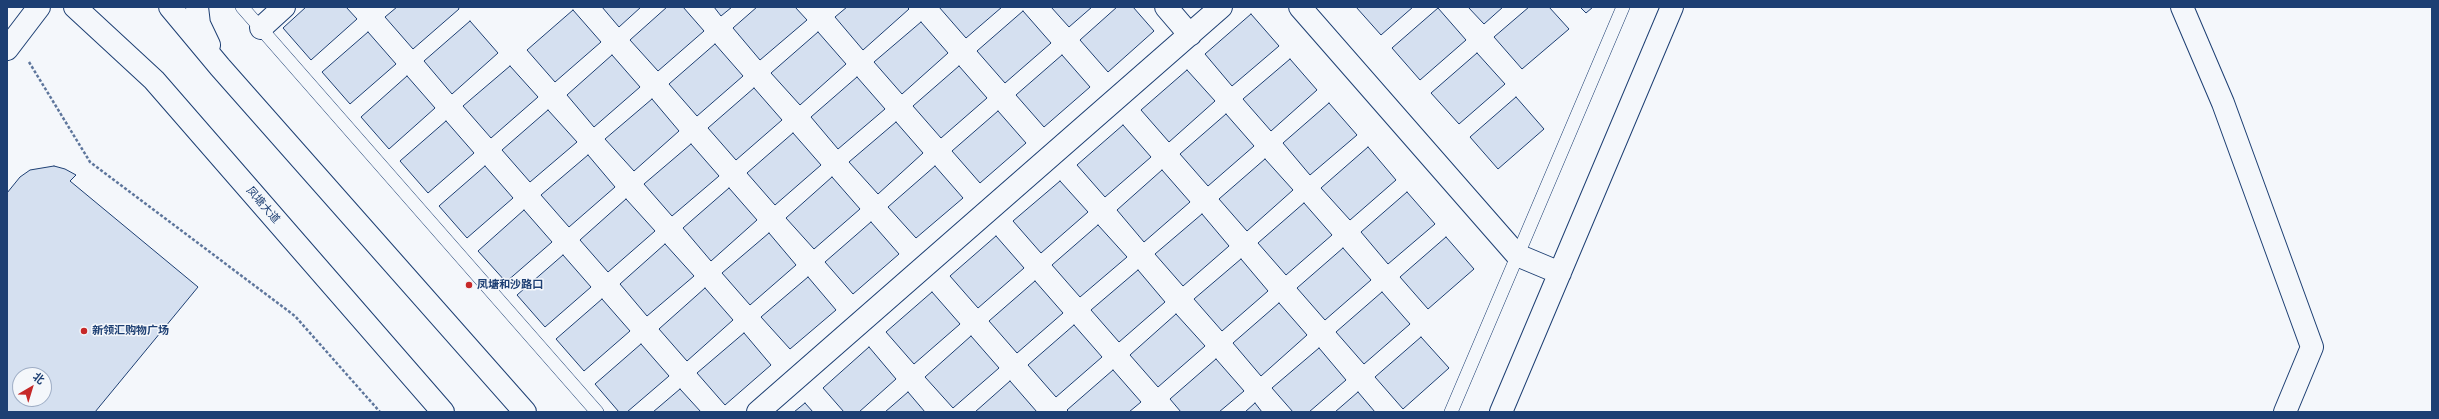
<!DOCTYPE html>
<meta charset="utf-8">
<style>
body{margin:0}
#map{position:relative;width:2439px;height:419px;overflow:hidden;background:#f4f7fb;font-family:Mulish,"Noto Sans SC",sans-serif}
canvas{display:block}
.frame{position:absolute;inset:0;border:8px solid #1d3f73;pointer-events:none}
.north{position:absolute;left:12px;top:367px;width:40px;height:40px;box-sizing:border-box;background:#f4f7fb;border:1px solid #9eadc5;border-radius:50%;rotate:38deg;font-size:11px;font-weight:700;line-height:16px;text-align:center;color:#1d3f73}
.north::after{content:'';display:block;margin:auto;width:14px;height:18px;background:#c62828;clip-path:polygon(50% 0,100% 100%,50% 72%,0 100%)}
</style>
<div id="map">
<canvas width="2439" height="419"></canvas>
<div class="frame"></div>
<div class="north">北</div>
</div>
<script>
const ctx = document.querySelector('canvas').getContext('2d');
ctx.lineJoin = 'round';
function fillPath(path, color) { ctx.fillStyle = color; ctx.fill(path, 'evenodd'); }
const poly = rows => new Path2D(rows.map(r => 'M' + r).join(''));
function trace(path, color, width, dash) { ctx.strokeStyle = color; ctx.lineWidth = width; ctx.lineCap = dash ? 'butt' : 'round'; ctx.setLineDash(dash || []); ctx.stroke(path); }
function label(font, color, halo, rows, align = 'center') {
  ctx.font = font + ' Mulish,"Noto Sans SC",sans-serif'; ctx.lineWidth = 3; ctx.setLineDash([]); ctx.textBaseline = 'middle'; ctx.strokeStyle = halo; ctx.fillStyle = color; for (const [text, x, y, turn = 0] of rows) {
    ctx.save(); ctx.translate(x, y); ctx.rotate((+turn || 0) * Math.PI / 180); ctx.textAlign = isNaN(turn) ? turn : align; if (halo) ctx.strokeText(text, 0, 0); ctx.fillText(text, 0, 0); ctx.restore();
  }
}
const building = poly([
 [306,7,346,7,357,19,311,60,283,28,306,7],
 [397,7,458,7,459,9,413,49,385,17,397,7],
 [602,7,641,7,619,27,602,7],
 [667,7,683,7,704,31,658,71,630,40,667,7],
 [714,7,732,7,721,16,714,7],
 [757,7,795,7,807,20,760,60,733,28,757,7],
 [847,7,907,7,909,9,863,50,835,17,847,7],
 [939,7,1002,7,966,38,939,7],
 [1051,7,1092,7,1069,27,1051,7],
 [1117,7,1133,7,1154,31,1108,72,1080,40,1117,7],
 [1356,7,1413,7,1381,35,1356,7],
 [1468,7,1503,7,1484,24,1468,7],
 [1529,7,1549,7,1569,29,1522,69,1494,37,1529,7],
 [1580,7,1593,7,1586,13,1580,7],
 [1438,8,1466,40,1420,80,1392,48,1438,8],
 [573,10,601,42,555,82,527,50,573,10],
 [1023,11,1051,43,1005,83,977,51,1023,11],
 [1251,14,1279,46,1232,86,1205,54,1251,14],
 [470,21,498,53,452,94,424,61,470,21],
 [921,22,948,53,902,94,874,62,921,22],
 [368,32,396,64,350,104,322,72,368,32],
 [818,32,846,64,800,105,771,73,818,32],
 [715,44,743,76,697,116,669,84,715,44],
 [1477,53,1505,84,1459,124,1431,93,1477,53],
 [612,55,640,87,594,127,567,95,612,55],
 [1062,55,1090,87,1044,127,1016,95,1062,55],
 [1290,59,1317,90,1271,131,1243,99,1290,59],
 [510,66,538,97,491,138,463,106,510,66],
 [959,66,987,98,941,138,913,106,959,66],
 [1187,70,1215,101,1169,142,1141,110,1187,70],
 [407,76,435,108,389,149,361,117,407,76],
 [857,77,885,109,838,149,811,117,857,77],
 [754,88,782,120,736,160,708,128,754,88],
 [1516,97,1544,129,1498,169,1470,137,1516,97],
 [652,99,679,131,634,171,605,139,652,99],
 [1329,103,1357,135,1310,175,1283,143,1329,103],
 [548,110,577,142,530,182,502,150,548,110],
 [998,111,1026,143,980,183,952,151,998,111],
 [1226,114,1254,146,1208,186,1180,154,1226,114],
 [446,121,474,153,428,193,400,161,446,121],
 [896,122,923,153,878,194,849,162,896,122],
 [1123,125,1151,157,1105,197,1077,165,1123,125],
 [793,133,821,165,775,205,747,173,793,133],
 [691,144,719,176,672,216,644,184,691,144],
 [1368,147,1396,180,1350,220,1321,188,1368,147],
 [588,155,615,187,569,227,541,195,588,155],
 [1265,159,1293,190,1247,231,1219,199,1265,159],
 [54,166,65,169,76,175,70,181,198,287,95,412,7,412,7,193,20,177,30,170,54,166],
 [20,375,44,375,44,399,20,399,20,375],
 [485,166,513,198,467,238,439,206,485,166],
 [935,166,963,198,916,238,888,207,935,166],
 [1162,170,1190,202,1144,242,1117,210,1162,170],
 [832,177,860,209,814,249,786,218,832,177],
 [1060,181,1088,212,1041,253,1013,221,1060,181],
 [729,188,757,220,711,261,683,228,729,188],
 [1407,192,1435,224,1388,264,1361,232,1407,192],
 [626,199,655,231,608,272,580,240,626,199],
 [1304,203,1332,235,1286,275,1258,243,1304,203],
 [524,210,552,242,506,282,478,251,524,210],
 [1202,214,1229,246,1183,286,1155,254,1202,214],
 [871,222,899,254,853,294,825,262,871,222],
 [1098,225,1127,257,1080,297,1052,265,1098,225],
 [769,233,796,265,750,305,722,273,769,233],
 [996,236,1024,268,978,308,950,276,996,236],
 [1446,237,1474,269,1428,309,1400,277,1446,237],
 [665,244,694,276,647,316,620,284,665,244],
 [1343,248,1371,280,1325,320,1297,288,1343,248],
 [563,255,591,287,545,327,517,295,563,255],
 [1241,259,1268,291,1222,331,1194,299,1241,259],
 [1138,270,1165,302,1119,342,1091,310,1138,270],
 [808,277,836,310,790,349,761,317,808,277],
 [1035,281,1063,313,1017,353,989,321,1035,281],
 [705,288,733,320,687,361,659,329,705,288],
 [932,292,960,324,914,364,886,332,932,292],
 [1382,292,1410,324,1364,364,1336,332,1382,292],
 [602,299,630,331,584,371,556,339,602,299],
 [1279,303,1307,335,1261,376,1233,343,1279,303],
 [1176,314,1205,346,1158,387,1130,355,1176,314],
 [1074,325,1102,357,1056,397,1028,365,1074,325],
 [744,333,771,365,725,405,697,373,744,333],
 [971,336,999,368,953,408,925,377,971,336],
 [1421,337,1449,368,1403,409,1375,377,1421,337],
 [641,344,669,376,627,412,619,412,595,384,641,344],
 [869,347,896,379,859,412,844,412,823,388,869,347],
 [1319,348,1346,380,1309,412,1293,412,1272,388,1319,348],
 [1216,359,1244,391,1219,412,1181,412,1170,399,1216,359],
 [1113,370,1141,402,1129,412,1069,412,1067,410,1113,370],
 [1010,381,1037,412,975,412,1010,381],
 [680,389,701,412,653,412,680,389],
 [908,392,925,412,885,412,908,392],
 [1358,392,1375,412,1335,412,1358,392],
 [805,403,813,412,794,412,805,403],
 [1255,403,1262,412,1245,412,1255,403]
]);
fillPath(building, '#d5e0f0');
trace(building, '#1d3f73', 1);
const lane = poly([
 [242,7,597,412],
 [1451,412,1623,7]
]);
const street = poly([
 [1166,7,1190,35],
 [1300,7,1517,255,1560,273],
 [2182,7,2223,103,2312,347,2285,412],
 [261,28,284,7],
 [758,412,1221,7],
 [1501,412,1672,7]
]);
const secondary = poly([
 [7,49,39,7]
]);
const primary = poly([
 [75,7,154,80,443,412],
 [170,7,220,67,525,412],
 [197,7,199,24,209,45]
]);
trace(lane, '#1d3f73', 14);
trace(street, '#1d3f73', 24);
trace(secondary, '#1d3f73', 24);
trace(primary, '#1d3f73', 24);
trace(poly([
 [29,62,90,162,295,316,380,412]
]), '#5e769c', 2.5, [3, 2]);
trace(lane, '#f4f7fb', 13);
trace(street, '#f4f7fb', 22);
trace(secondary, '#f4f7fb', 22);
trace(primary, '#f4f7fb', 22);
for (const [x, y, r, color] of [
 [469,285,4,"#c62828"],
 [84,331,4,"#c62828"]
]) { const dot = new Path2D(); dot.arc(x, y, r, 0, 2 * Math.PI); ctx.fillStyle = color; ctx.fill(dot); trace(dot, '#f4f7fb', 1.5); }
label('11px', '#1d3f73', '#f4f7fb', [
 ["凤塘大道",263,205,49]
]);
label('bold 11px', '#1d3f73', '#f4f7fb', [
 ["凤塘和沙路口",477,285],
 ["新领汇购物广场",92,331]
], 'left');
</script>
